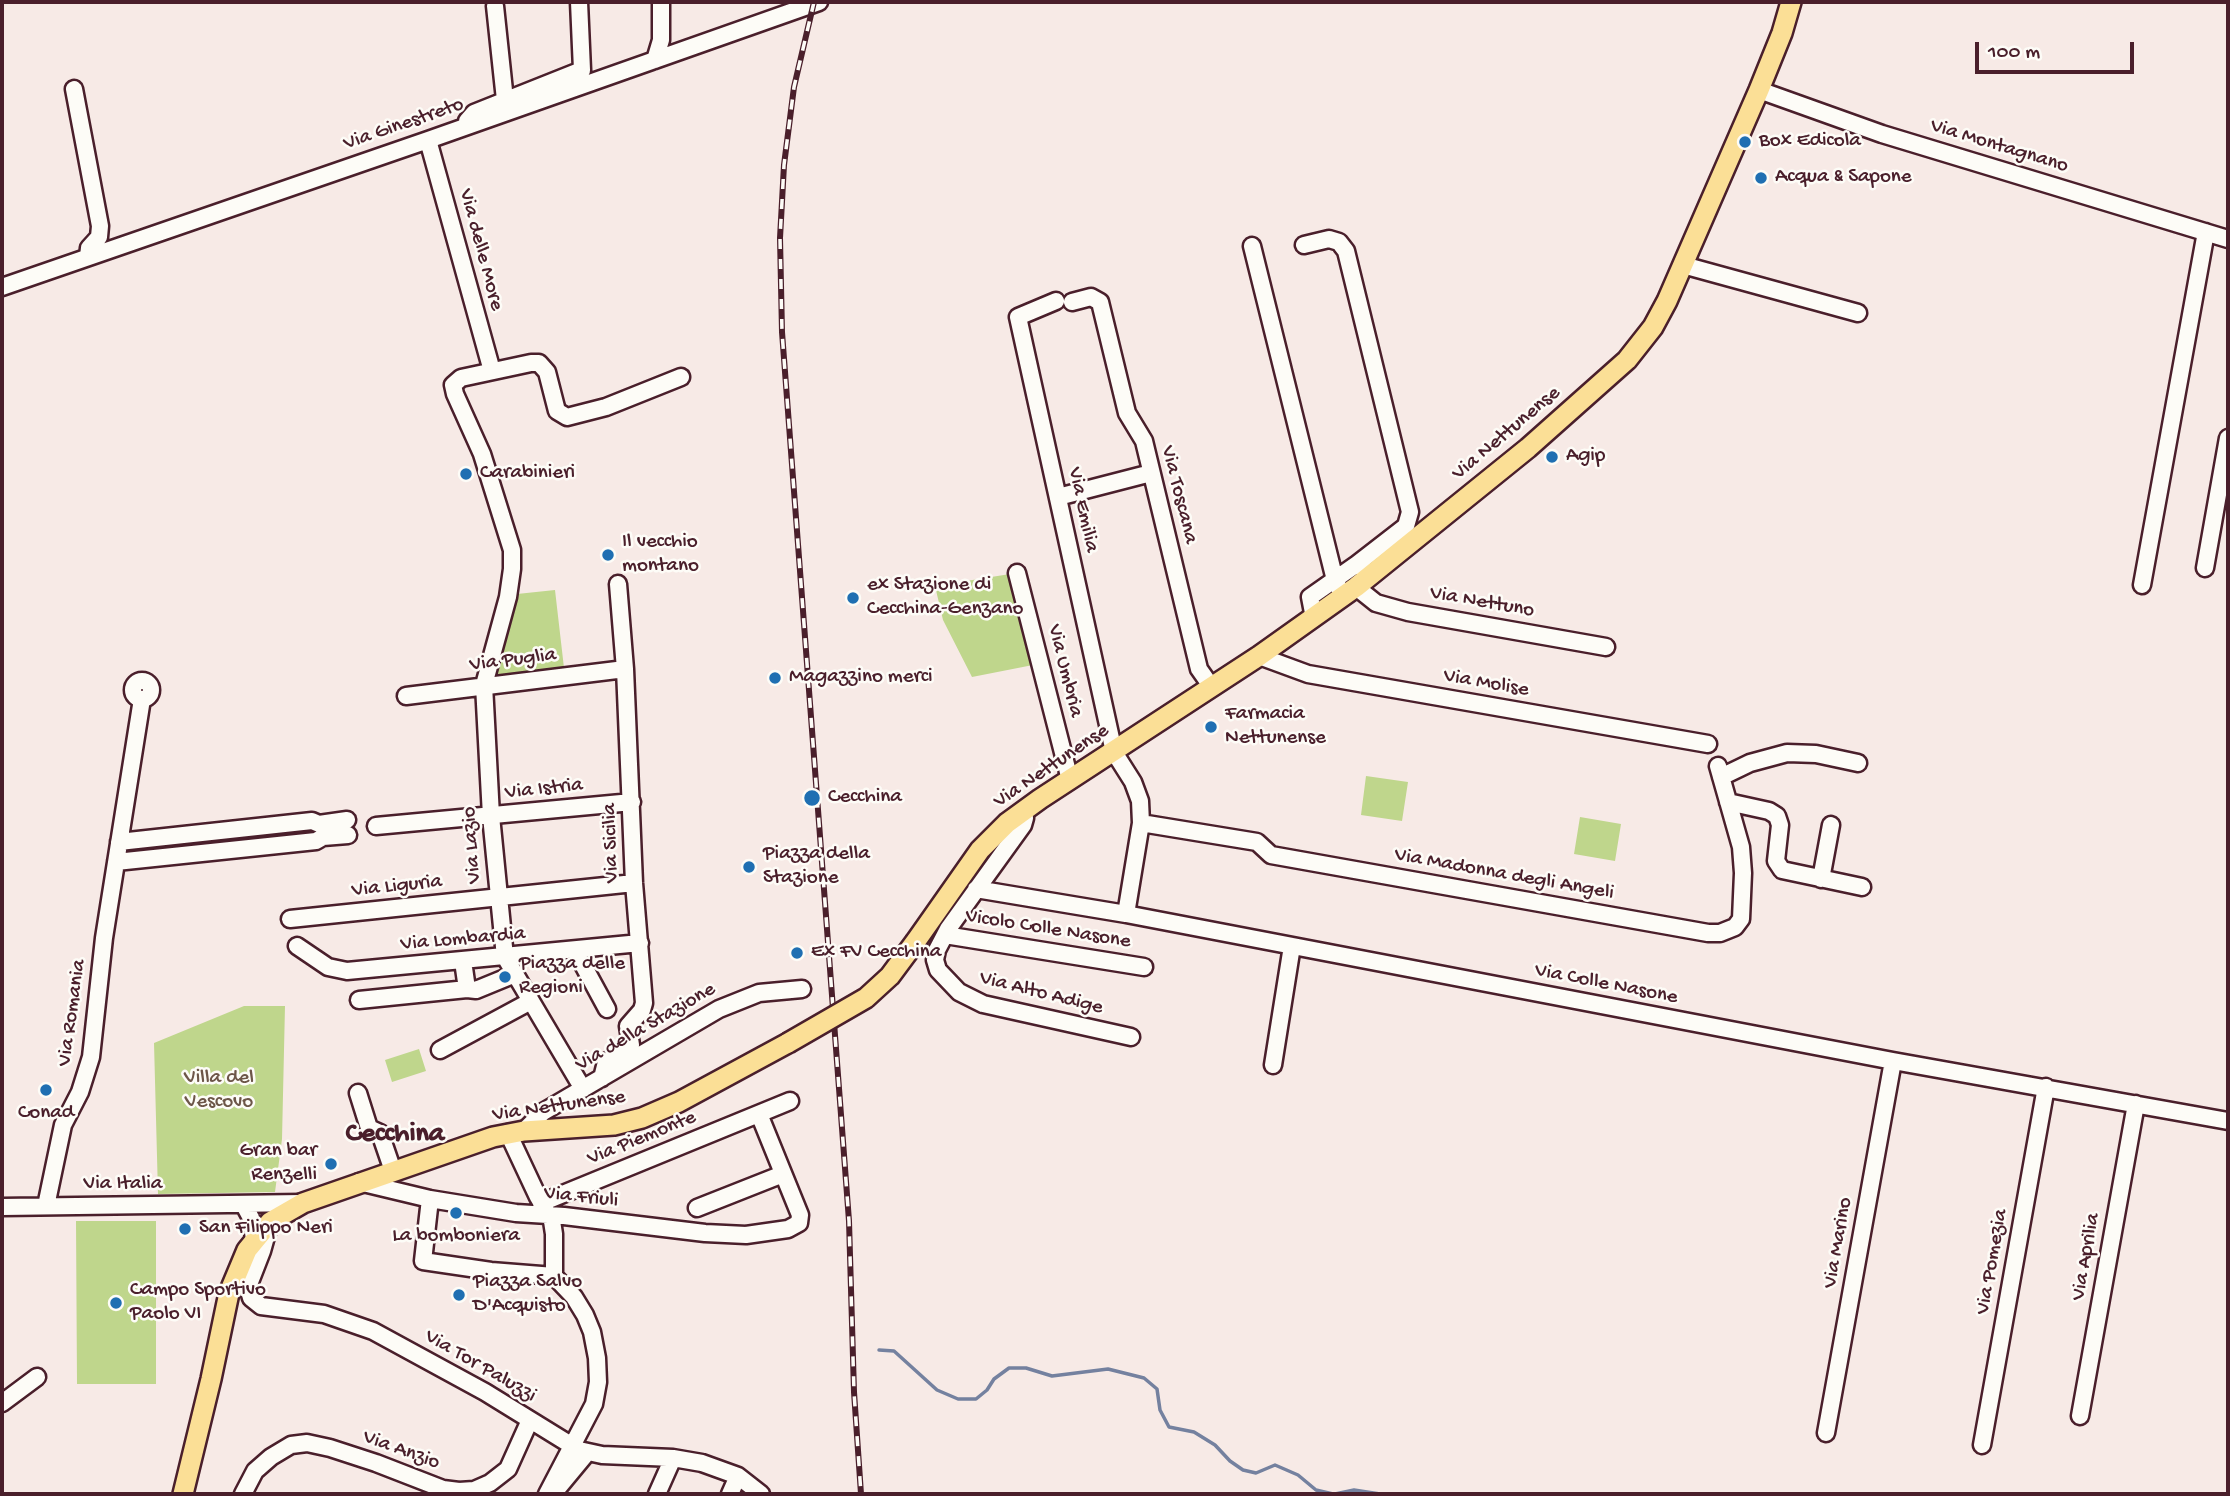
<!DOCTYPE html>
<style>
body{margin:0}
#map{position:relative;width:2230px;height:1496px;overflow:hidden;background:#f7eae6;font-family:"Gochi Hand",sans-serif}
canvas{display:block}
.frame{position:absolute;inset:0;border:4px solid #4a1f2b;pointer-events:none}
.scale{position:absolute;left:1975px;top:42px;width:159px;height:32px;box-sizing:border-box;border:4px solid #4a1f2b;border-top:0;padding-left:9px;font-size:21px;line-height:24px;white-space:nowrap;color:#4a1f2b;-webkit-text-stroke:5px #fdfcf7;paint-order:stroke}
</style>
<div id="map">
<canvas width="2230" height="1496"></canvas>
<div class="frame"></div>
<div class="scale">100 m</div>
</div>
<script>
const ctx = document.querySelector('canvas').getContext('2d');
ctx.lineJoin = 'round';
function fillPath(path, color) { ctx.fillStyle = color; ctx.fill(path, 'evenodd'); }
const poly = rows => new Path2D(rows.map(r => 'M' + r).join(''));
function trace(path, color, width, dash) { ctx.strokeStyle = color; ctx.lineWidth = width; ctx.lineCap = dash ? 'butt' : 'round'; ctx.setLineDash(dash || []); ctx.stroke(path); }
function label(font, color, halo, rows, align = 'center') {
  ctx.font = font + ' "Gochi Hand",sans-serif'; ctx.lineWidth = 5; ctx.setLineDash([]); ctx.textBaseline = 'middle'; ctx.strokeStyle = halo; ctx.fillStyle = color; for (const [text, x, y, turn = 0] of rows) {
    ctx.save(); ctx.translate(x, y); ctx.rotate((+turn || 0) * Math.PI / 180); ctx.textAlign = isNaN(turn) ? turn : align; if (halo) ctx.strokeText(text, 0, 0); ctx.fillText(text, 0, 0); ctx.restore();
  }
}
fillPath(poly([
 [1010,574,1033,665,972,677,943,620,935,586],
 [555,590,564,668,518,675,497,674,493,670,511,605,517,594],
 [1366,776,1408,782,1402,821,1361,815],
 [1580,817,1621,824,1615,861,1574,854],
 [244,1006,285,1006,282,1139,275,1192,158,1194,154,1043],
 [419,1049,426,1071,392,1082,385,1060],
 [76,1221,156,1221,156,1384,77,1384]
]), '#bfd68c');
trace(poly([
 [879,1350,894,1351,937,1390,958,1399,976,1399,987,1390,994,1379,1009,1368,1026,1368,1052,1376,1108,1369,1144,1378,1157,1389,1160,1410,1169,1427,1194,1432,1215,1445,1230,1461,1243,1470,1256,1473,1275,1465,1298,1475,1316,1490,1333,1494],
 [1335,1494,1354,1490,1380,1494]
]), '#74819f', 3.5);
const minor = poly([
 [495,6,505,100],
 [655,60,661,40,661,2],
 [74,89,100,226,99,237,89,248,88,257],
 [1759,90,1882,134,2228,239],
 [467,121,474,113,582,70,579,2],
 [428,140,492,371],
 [1304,245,1329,239,1339,242,1346,251,1410,512,1406,526,1357,564],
 [1252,246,1335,580,1343,596],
 [1683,265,1858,313],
 [2,287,428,140,819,2],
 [1056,301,1018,317,1114,752,1133,782,1140,801,1141,823,1126,914],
 [1072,302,1091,297,1100,302,1127,413,1144,441,1199,669,1211,686],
 [1058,497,1151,473],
 [2205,568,2228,438],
 [1017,573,1070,780],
 [2142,585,2206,232],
 [1356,587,1376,603,1408,612,1606,647],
 [1314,618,1310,597,1357,564,1364,569],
 [1259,656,1308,674,1708,744],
 '133 690a9 9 0 1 1 18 0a9 9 0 1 1-18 0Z',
 [406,696,625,669],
 [1721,777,1750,763,1787,753,1816,754,1858,763],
 [1728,802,1769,811,1777,816,1780,825,1776,861,1782,870,1862,887],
 [1022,811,1025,818,1023,825,948,929,937,950,935,960,938,970,959,992,983,1004,1131,1037],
 [1141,823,1257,842,1271,855,1708,933,1720,933,1735,927,1741,919,1743,873,1741,847,1718,766],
 [376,826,632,802],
 [119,842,312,821,319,824,347,820],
 [116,862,316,841,323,837,348,835],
 [1821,879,1831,825],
 [976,889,1126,914,1893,1061,2228,1121],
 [290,919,634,883],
 [945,935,1144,967],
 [297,946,328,967,347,971,640,943],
 [575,950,607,1009],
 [463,961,467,989,476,990,515,974],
 [359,1000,467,989],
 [440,1050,531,1001],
 [1273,1065,1292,946],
 [602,1078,606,1062,626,1050,631,1045,628,1026,642,1010,644,1003,634,883,625,669,618,584],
 [583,1089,505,957,491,816,484,685,508,597,512,569,512,550,482,454,455,394,453,385,461,378,531,363,539,363,547,372,557,411,567,417,606,407,681,377],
 [358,1093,369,1128,380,1133,393,1171],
 [524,1131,543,1112,719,1009,759,993,802,989],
 [508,1133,538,1197,552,1221,554,1234,554,1276,574,1297,585,1315,592,1332,597,1358,598,1382,594,1404,547,1494],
 [359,1182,430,1199,516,1213,564,1216,705,1233,746,1235,788,1229,799,1223,800,1215,759,1114],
 [430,1199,423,1261,491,1271,554,1276],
 [541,1203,790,1101],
 [244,1205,251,1218,254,1239],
 [46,1206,63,1125,80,1092,91,1057,104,938,142,699],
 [2,1207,303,1203],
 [697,1208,783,1174],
 [269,1226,262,1251,248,1287,251,1298,261,1306,324,1314,373,1331,485,1392,579,1450,602,1455,673,1458,702,1463,738,1476,761,1494],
 [2,1403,37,1377],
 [2080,1416,2136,1104],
 [1826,1433,1893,1061],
 [1982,1445,2046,1087],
 [558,1488,587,1453],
 [243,1494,255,1471,271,1457,291,1445,307,1443,330,1448,376,1463,443,1489,459,1491,474,1490,490,1483,508,1469,530,1420],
 [657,1494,673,1458],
 [730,1494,738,1476]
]);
const major = poly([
 [916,941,980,850,1007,823,1040,799,1259,656,1356,587,1528,448,1627,360,1653,327,1667,301,1759,90,1782,33,1791,2],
 [183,1494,211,1379,229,1293,247,1250,270,1222,303,1203,493,1137,524,1131,614,1125,642,1118,679,1102,788,1043]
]);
trace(minor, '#4a1f2b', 21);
trace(major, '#4a1f2b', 24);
trace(minor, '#fdfcf7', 16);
trace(major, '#fbdf96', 19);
const rail = poly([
 [814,2,794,87,784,165,780,238,782,332,849,1221,854,1392,861,1494]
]);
trace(rail, '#4a1f2b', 6);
trace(rail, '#fdfcf7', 3.5, [10]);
const majorBridge = poly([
 [788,1043,866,998,890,976,916,941]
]);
trace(majorBridge, '#4a1f2b', 24, []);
trace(majorBridge, '#fbdf96', 19);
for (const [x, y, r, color] of [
 [1745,142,7,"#1f6fb2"],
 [1761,178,7,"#1f6fb2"],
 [1552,457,7,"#1f6fb2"],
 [466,474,7,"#1f6fb2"],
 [608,555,7,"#1f6fb2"],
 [853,598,7,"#1f6fb2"],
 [775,678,7,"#1f6fb2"],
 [1211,727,7,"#1f6fb2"],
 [812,798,9,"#1f6fb2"],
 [749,867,7,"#1f6fb2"],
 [797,953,7,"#1f6fb2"],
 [505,977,7,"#1f6fb2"],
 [46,1090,7,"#1f6fb2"],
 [331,1164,7,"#1f6fb2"],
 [456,1213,7,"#1f6fb2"],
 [185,1229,7,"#1f6fb2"],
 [459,1295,7,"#1f6fb2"],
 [116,1303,7,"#1f6fb2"]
]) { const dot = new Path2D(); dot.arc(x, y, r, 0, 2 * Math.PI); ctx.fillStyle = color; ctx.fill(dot); trace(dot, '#fdfcf7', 2.5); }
label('21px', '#4a1f2b', '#fdfcf7', [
 ["Via Ginestreto",404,125,-19],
 ["Via Montagnano",1999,147,17],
 ["Via delle More",480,250,75],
 ["Via Nettunense",1507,434,-40],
 ["Via Toscana",1178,495,76],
 ["Via Emilia",1082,510,78],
 ["Via Nettuno",1482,603,10],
 ["Via Puglia",513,661,-7],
 ["Via Umbria",1064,671,76],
 ["Via Molise",1486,684,10],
 ["Via Nettunense",1052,767,-34],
 ["Via Istria",544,790,-6],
 ["Via Sicilia",612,843,-92],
 ["Via Lazio",473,845,-94],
 ["Via Madonna degli Angeli",1504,875,10],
 ["Via Liguria",397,887,-6],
 ["Vicolo Colle Nasone",1048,930,9],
 ["Via Lombardia",463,940,-5],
 ["Via Colle Nasone",1606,985,11],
 ["Via Alto Adige",1041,994,14],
 ["Via Romania",73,1013,-82],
 ["Via della Stazione",646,1028,-30],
 ["Via Nettunense",559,1107,-8],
 ["Via Piemonte",642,1139,-22],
 ["Via Italia",123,1185],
 ["Via Friuli",581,1198,6],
 ["Via Marino",1839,1243,-80],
 ["Via Aprilia",2087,1257,-80],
 ["Via Pomezia",1993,1262,-80],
 ["Via Tor Paluzzi",480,1367,30],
 ["Via Anzio",401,1451,20]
]);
label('21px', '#4a1f2b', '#fdfcf7', [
 ["Box Edicola",1759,142],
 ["Acqua & Sapone",1775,178],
 ["Agip",1566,457],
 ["Carabinieri",480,474],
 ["Il vecchio",622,543],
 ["montano",622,567],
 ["ex Stazione di",867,586],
 ["Cecchina-Genzano",867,610],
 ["Magazzino merci",789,678],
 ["Farmacia",1225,715],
 ["Nettunense",1225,739],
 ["Cecchina",828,798],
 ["Piazza della",763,855],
 ["Stazione",763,879],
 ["Ex FV Cecchina",811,953],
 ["Piazza delle",519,965],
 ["Regioni",519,989],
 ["Conad",46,1114,"center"],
 ["Gran bar",317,1152,"right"],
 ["Renzelli",317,1176,"right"],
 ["San Filippo Neri",199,1229],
 ["La bomboniera",456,1237,"center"],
 ["Piazza Salvo",473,1283],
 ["D'Acquisto",473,1307],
 ["Campo Sportivo",130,1291],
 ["Paolo VI",130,1315]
], 'left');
label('21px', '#6d5648', '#fdfcf7', [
 ["Villa del",219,1079],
 ["Vescovo",219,1103]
]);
label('bold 28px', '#4a1f2b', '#fdfcf7', [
 ["Cecchina",395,1136]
]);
</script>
